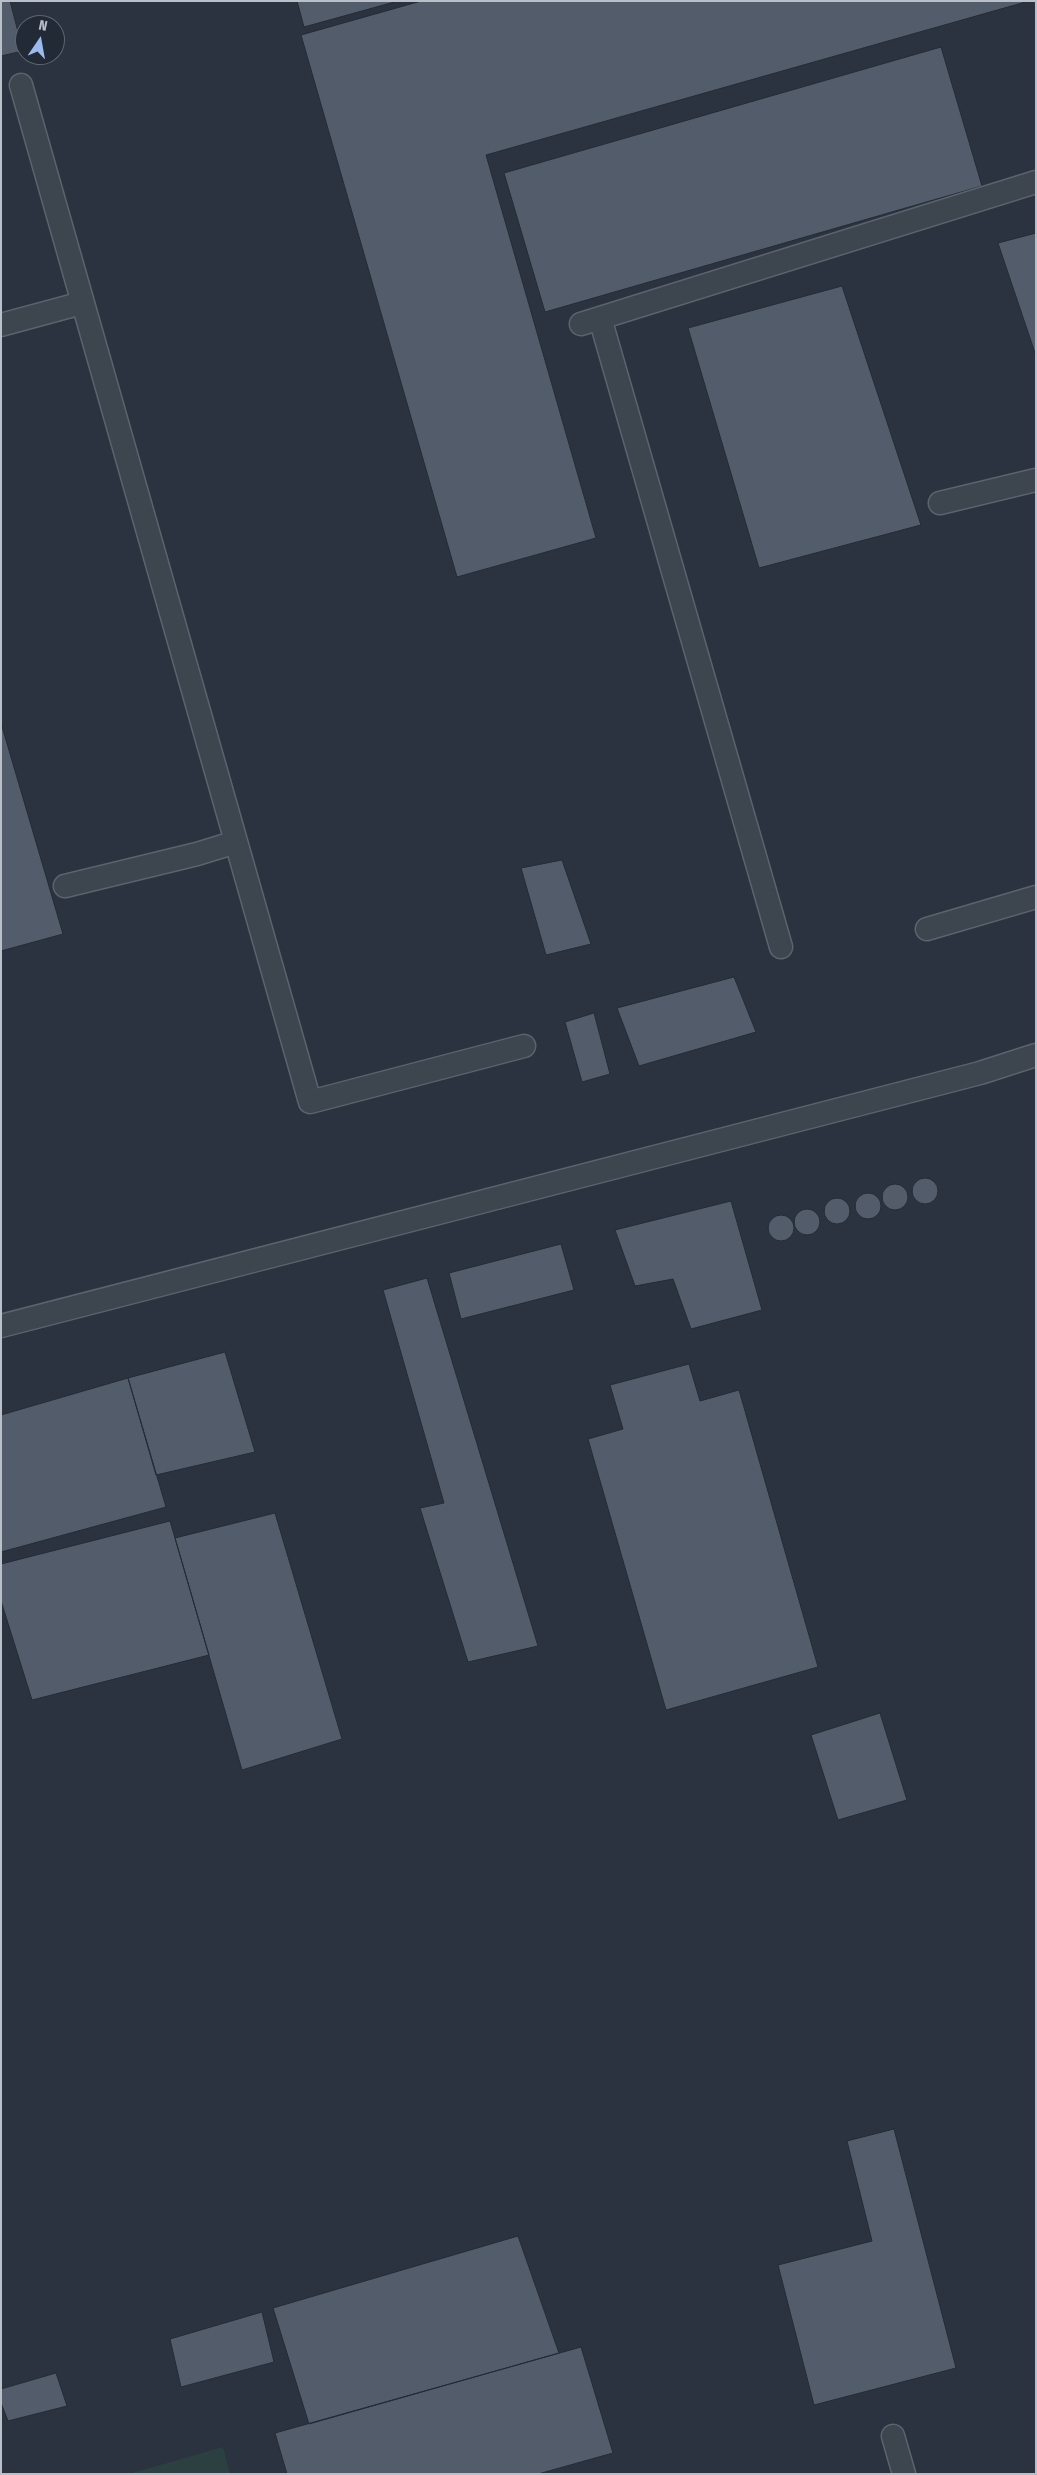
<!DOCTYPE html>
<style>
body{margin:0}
#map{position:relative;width:1037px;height:2475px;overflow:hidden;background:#2a333f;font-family:"Fira Sans Condensed",sans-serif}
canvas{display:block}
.frame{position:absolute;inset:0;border:2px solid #bac0ca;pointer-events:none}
.north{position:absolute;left:15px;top:15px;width:50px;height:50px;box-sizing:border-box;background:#222a35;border:1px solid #5f6671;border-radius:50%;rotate:12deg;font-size:14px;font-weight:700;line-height:20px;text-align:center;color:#bac0ca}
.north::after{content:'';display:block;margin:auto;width:18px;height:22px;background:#9cbaed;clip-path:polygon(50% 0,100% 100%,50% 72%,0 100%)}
</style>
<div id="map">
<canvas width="1037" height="2475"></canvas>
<div class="frame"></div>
<div class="north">N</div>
</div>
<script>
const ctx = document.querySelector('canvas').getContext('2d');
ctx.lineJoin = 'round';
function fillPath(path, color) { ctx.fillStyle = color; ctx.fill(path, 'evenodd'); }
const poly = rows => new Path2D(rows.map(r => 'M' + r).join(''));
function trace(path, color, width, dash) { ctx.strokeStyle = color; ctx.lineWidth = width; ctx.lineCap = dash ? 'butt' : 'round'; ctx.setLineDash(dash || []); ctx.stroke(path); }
fillPath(poly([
 [223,2447,230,2474,129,2474]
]), '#2d4041');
const building = poly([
 [1,1,10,1,23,51,1,56,1,1],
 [297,1,398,1,304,27,297,1],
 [421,1,1029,1,486,155,596,538,457,577,301,35,421,1],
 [941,47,982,186,545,312,504,173,941,47],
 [1036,233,1036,356,998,243,1036,233],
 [842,286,921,525,759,568,688,328,842,286],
 [1,723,63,934,1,951,1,723],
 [562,860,591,944,546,955,521,868,562,860],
 [734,977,756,1032,639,1066,617,1008,734,977],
 [594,1013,610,1074,582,1082,565,1022,594,1013],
 '912 1191a13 13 0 1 1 26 0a13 13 0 1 1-26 0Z',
 '882 1197a13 13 0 1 1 26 0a13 13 0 1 1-26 0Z',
 '855 1206a13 13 0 1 1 26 0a13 13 0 1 1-26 0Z',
 '824 1211a13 13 0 1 1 26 0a13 13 0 1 1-26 0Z',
 [731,1201,762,1310,691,1329,673,1279,635,1286,615,1230,731,1201],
 '794 1222a13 13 0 1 1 26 0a13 13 0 1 1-26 0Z',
 '768 1228a13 13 0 1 1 26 0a13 13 0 1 1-26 0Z',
 [561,1244,574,1290,461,1319,449,1273,561,1244],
 [427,1278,538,1646,468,1662,420,1508,444,1503,383,1290,427,1278],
 [225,1352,255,1452,156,1475,128,1378,225,1352],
 [689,1364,700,1401,739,1390,818,1667,666,1710,588,1439,623,1429,610,1385,689,1364],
 [128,1378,166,1507,1,1552,1,1415,128,1378],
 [275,1513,342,1739,242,1770,175,1538,275,1513],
 [170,1521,209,1655,32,1700,1,1601,1,1564,170,1521],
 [880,1713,907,1800,838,1820,811,1735,880,1713],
 [894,2129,956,2368,814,2405,778,2265,872,2241,847,2141,894,2129],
 [518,2236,559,2353,309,2424,273,2308,518,2236],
 [262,2312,274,2362,181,2387,170,2339,262,2312],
 [581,2347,613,2453,538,2474,287,2474,275,2433,581,2347],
 [56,2373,67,2406,8,2421,1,2403,1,2389,56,2373]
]);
fillPath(building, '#535c6a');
trace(building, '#242c37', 1);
const service = poly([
 [21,85,310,1102,524,1046],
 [600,318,781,947],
 [581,324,1036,182],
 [1,325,82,303],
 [940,503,1036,480],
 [65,886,197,854,236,842],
 [927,929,1036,897],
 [1,1326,980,1073,1036,1055],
 [893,2436,904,2474]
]);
trace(service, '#5b636d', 25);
trace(service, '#3d454f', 22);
</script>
